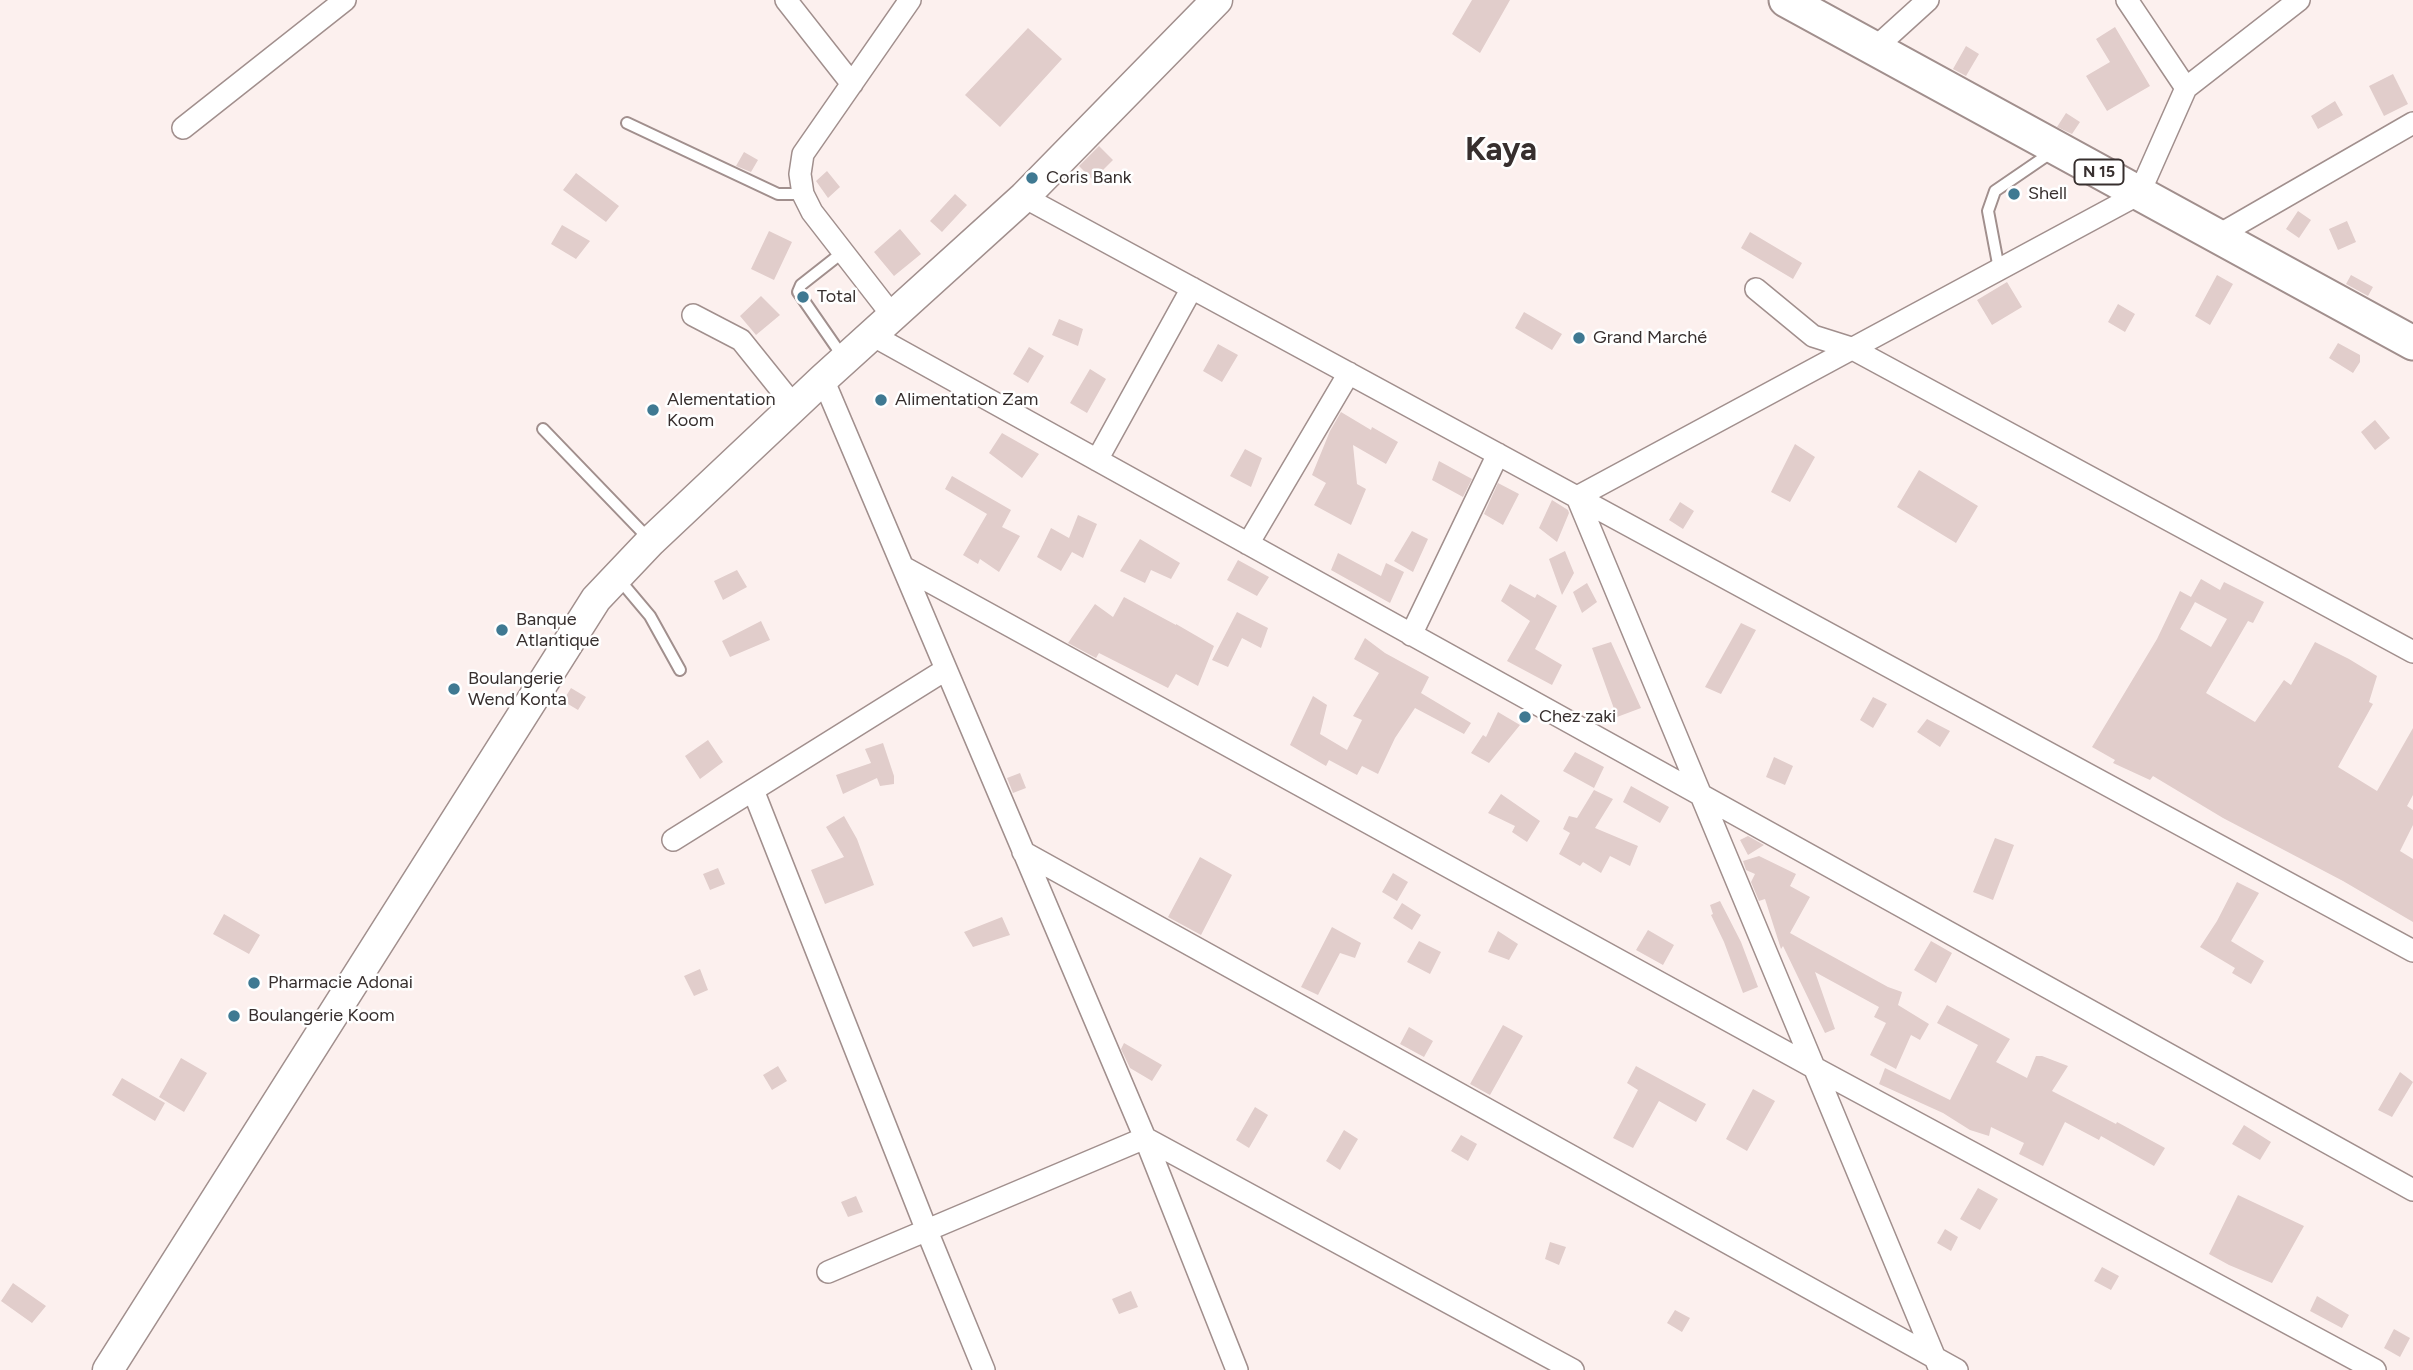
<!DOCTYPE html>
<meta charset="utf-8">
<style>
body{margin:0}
canvas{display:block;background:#fcf0ee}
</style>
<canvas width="2413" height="1370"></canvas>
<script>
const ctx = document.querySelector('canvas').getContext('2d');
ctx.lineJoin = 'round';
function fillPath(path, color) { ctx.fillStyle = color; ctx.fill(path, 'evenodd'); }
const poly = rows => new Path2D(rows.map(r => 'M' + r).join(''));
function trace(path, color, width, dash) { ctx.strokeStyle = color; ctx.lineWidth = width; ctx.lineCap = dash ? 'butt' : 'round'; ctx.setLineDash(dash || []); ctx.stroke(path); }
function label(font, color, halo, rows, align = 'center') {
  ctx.font = font + ' Figtree,sans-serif'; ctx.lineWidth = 5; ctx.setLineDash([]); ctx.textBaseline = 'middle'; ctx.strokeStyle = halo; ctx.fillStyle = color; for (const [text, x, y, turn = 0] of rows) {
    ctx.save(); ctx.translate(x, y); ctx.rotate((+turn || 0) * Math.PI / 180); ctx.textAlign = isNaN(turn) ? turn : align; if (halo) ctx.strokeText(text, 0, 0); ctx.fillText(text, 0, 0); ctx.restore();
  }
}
fillPath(poly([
 [1472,0,1510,0,1480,53,1452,34],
 [2115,27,2150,86,2107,111,2086,76,2110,62,2096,39],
 [1028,28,1062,59,1000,127,965,95],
 [1966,46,1979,54,1966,76,1953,69],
 [2393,74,2408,104,2384,116,2369,86],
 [2335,101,2343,115,2318,129,2311,116],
 [2066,113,2080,122,2072,134,2057,127],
 [1099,146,1113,160,1093,180,1079,166],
 [744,152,758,160,751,172,736,166],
 [827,171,840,187,828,198,816,181],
 [576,173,619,206,606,222,563,190],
 [955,194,967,205,942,232,930,221],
 [2298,211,2311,220,2299,238,2286,229],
 [2347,221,2356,242,2338,250,2329,229],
 [562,225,590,241,576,259,551,244],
 [900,229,921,254,894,276,874,252],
 [769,231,792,242,774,280,751,269],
 [1750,232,1802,263,1793,279,1741,248],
 [2217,275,2233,284,2210,325,2195,316],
 [2351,275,2373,287,2368,296,2346,284],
 [2007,282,2022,307,1992,325,1977,300],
 [761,296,780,315,756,335,740,316],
 [2118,304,2135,314,2125,332,2108,322],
 [1524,312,1562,334,1552,350,1515,328],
 [1059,319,1083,329,1078,346,1052,335],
 [2338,343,2360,355,2360,362,2353,373,2329,358],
 [1218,344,1238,355,1222,382,1203,371],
 [1029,347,1044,356,1028,383,1013,374],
 [1090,369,1106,379,1087,413,1070,403],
 [1341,412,1371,430,1372,427,1398,442,1386,464,1353,445,1357,484,1366,489,1351,525,1314,505,1326,483,1312,475,1330,431],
 [2375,420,2390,438,2375,450,2361,432],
 [1002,433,1039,454,1022,478,989,453],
 [1795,444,1815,457,1790,502,1771,492],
 [1245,449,1262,458,1251,487,1230,476],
 [1439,461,1472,479,1463,497,1432,480],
 [1919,470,1978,506,1956,543,1897,507],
 [952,476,1011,510,1002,527,1020,536,999,572,980,559,978,564,963,555,987,514,945,489],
 [1498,483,1519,494,1503,525,1484,514],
 [1552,500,1568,510,1569,513,1557,542,1539,528],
 [1680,502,1694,511,1683,529,1669,520],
 [1078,515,1097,524,1083,558,1072,552,1061,571,1037,557,1051,528,1069,538],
 [1412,531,1428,539,1413,572,1394,561],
 [1140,539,1180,563,1171,579,1151,570,1145,583,1120,571],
 [1565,551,1574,573,1562,595,1549,559],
 [1338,553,1381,576,1386,563,1404,572,1390,603,1331,570],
 [1238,560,1269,577,1257,596,1227,580],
 [737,570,747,587,723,600,714,581],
 [2201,579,2220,590,2224,582,2264,602,2253,623,2248,621,2206,693,2255,722,2284,680,2291,685,2315,642,2349,659,2377,676,2369,702,2373,704,2338,767,2377,791,2413,728,2413,795,2407,806,2413,810,2413,825,2400,851,2413,859,2413,922,2343,881,2223,818,2153,776,2150,780,2113,763,2115,760,2092,747,2157,639,2180,591,2191,597],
 [2195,602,2227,619,2211,647,2180,629],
 [1587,583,1597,602,1582,613,1573,592],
 [1510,584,1535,598,1537,594,1557,606,1535,649,1562,665,1552,685,1507,661,1530,621,1501,601],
 [1124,597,1176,625,1176,624,1214,646,1198,686,1176,674,1168,688,1099,653,1096,658,1068,643,1095,604,1113,617],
 [1237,612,1268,628,1261,648,1242,638,1228,667,1212,660],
 [761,621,770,640,730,657,722,641],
 [1741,623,1756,630,1721,694,1705,687],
 [1365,638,1385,653,1429,677,1421,693,1471,723,1464,734,1415,708,1395,738,1378,774,1362,766,1357,775,1329,760,1326,766,1290,745,1313,696,1327,705,1320,734,1347,750,1362,720,1353,716,1379,673,1354,659],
 [1611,642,1641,708,1617,717,1592,648],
 [571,688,586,697,578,710,563,701],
 [1873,697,1887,704,1873,728,1860,720],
 [1498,712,1520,725,1489,763,1471,753,1483,735,1486,737],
 [1927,719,1950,731,1940,747,1917,732],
 [708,740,723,762,700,779,685,756],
 [883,743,894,776,894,784,880,786,877,778,843,794,836,775,871,763,865,749],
 [1575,752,1604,767,1594,788,1563,771],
 [1774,757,1793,766,1785,785,1766,777],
 [1020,773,1026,788,1013,793,1007,778],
 [1631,786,1669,807,1660,823,1623,802],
 [1594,790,1613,799,1595,828,1638,846,1630,866,1610,856,1601,873,1583,862,1580,866,1559,854,1570,833,1563,829,1569,816,1577,818],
 [1501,794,1540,821,1527,842,1512,832,1515,826,1488,813],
 [844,816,857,839,874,885,825,904,811,870,844,857,826,827],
 [1748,836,1764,845,1748,855,1740,840],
 [1995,838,2014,845,1993,900,1973,892],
 [1759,856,1796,874,1790,886,1810,897,1790,933,1888,987,1902,992,1898,1005,1929,1024,1920,1040,1911,1035,1896,1069,1870,1055,1886,1023,1874,1017,1879,1007,1815,972,1835,1029,1825,1033,1783,946,1781,949,1765,899,1759,901,1751,882,1755,874,1746,870,1743,861],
 [1200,857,1232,875,1201,935,1168,917],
 [718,868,725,884,710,890,703,874],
 [1393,873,1408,882,1397,901,1382,892],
 [2237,882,2259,893,2231,941,2264,961,2251,984,2232,973,2235,968,2200,947,2217,921],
 [1720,901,1741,942,1758,987,1743,993,1724,942,1711,915,1713,914,1710,905],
 [1402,903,1421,915,1412,930,1393,918],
 [224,914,260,935,249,954,213,934],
 [1002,917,1010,935,973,947,964,932],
 [1332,927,1361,943,1355,958,1340,953,1318,995,1301,987],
 [1648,930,1674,945,1663,965,1636,950],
 [1498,931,1518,944,1509,960,1488,952],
 [1419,941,1441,952,1430,974,1407,962],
 [1931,941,1952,953,1936,983,1914,970],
 [700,969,708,990,694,996,684,976],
 [1947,1005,2010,1039,1996,1062,2027,1078,2036,1056,2042,1056,2068,1066,2052,1091,2116,1124,2117,1122,2165,1148,2154,1166,2101,1136,2099,1140,2065,1122,2043,1166,2019,1154,2024,1143,1991,1127,1989,1136,1970,1130,1943,1113,1879,1084,1885,1068,1950,1100,1978,1045,1937,1023],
 [1503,1025,1523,1036,1490,1095,1470,1084],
 [1409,1027,1433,1041,1424,1057,1400,1044],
 [1124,1043,1162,1065,1152,1081,1130,1068,1121,1049],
 [181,1058,207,1073,184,1112,159,1097],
 [778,1066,787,1081,772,1090,763,1075],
 [1636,1066,1706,1104,1696,1122,1659,1101,1633,1148,1613,1138,1638,1090,1627,1083],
 [2400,1072,2413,1082,2392,1117,2378,1110],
 [122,1078,165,1103,155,1121,112,1095],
 [1753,1089,1775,1101,1747,1151,1726,1139],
 [1255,1107,1268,1115,1249,1148,1236,1140],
 [2244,1125,2271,1142,2260,1160,2232,1144],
 [1344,1130,1358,1139,1340,1170,1326,1161],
 [1461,1135,1477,1144,1468,1161,1451,1151],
 [1978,1188,1998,1199,1980,1230,1960,1219],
 [2238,1195,2304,1226,2272,1283,2229,1265,2209,1254],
 [856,1196,863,1212,848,1217,841,1202],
 [1945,1229,1958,1237,1951,1251,1937,1243],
 [1550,1242,1566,1247,1559,1265,1545,1259],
 [2102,1267,2119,1276,2111,1290,2094,1281],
 [13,1283,46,1306,32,1323,1,1301],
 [1131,1291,1138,1307,1119,1314,1112,1299],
 [2317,1296,2349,1315,2342,1328,2310,1311],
 [1675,1310,1690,1318,1682,1332,1667,1323],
 [2394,1329,2410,1338,2400,1357,2384,1348]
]), '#e1cdcb');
const service = poly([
 [627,123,778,194,803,194],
 [843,252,801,285,798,292,843,357],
 [1999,269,1988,211,1995,191,2052,152],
 [543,429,649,539],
 [618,578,650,616,680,670]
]);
const minor = poly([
 [786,0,852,84],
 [2127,0,2186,88],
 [1874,49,1928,0],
 [183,128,345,0],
 [1024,197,2413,951],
 [2217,236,2413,123],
 [1756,289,1813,336,1851,348,2413,652],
 [693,315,741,340,794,406],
 [892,315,812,212,803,194,800,174,803,154,910,0],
 [872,335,2413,1190],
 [823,379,1145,1138,1237,1370],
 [1097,460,1192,288],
 [1248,544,1349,373],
 [903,567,1813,1067,2375,1370],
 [1411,635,1498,454],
 [753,790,927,1231,984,1370],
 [673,840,945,670],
 [1023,852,1957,1370],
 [828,1272,1145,1138,1573,1370],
 [1940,1370,1577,497,2139,194,2186,88,2299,0]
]);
const secondary = poly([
 [108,1370,596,599,651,541,823,379,1024,197,1217,0]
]);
const primary = poly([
 [1786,0,2413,343]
]);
trace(service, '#a18f8d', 14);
trace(minor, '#a18f8d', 24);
trace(secondary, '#a18f8d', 33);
trace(primary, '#a18f8d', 37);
trace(service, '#fff', 10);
trace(minor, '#fff', 21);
trace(secondary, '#fff', 30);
trace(primary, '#fff', 33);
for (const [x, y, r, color] of [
 [1032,178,7,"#3f7992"],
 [2014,194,7,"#3f7992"],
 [803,297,7,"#3f7992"],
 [1579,338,7,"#3f7992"],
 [881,400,7,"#3f7992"],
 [653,410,7,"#3f7992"],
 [502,630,7,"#3f7992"],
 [454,689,7,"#3f7992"],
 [1525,717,7,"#3f7992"],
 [254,983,7,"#3f7992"],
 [234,1016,7,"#3f7992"]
]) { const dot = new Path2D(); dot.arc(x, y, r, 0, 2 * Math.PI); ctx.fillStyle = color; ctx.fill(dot); trace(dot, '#fff', 2.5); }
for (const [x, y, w] of [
 [2099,172,49]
]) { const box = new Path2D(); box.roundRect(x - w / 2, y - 12.5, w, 25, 5); ctx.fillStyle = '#fff'; ctx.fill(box); trace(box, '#372f2e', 2); }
label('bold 16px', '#372f2e', null, [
 ["N 15",2099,172]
]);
label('18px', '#372f2e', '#fff', [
 ["Coris Bank",1046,178],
 ["Shell",2028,194],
 ["Total",817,297],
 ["Grand Marché",1593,338],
 ["Alementation",667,400],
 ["Koom",667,421],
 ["Alimentation Zam",895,400],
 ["Banque",516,620],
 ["Atlantique",516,641],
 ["Boulangerie",468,679],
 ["Wend Konta",468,700],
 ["Chez zaki",1539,717],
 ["Pharmacie Adonai",268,983],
 ["Boulangerie Koom",248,1016]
], 'left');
label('bold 32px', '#372f2e', '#fff', [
 ["Kaya",1501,151]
]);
</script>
